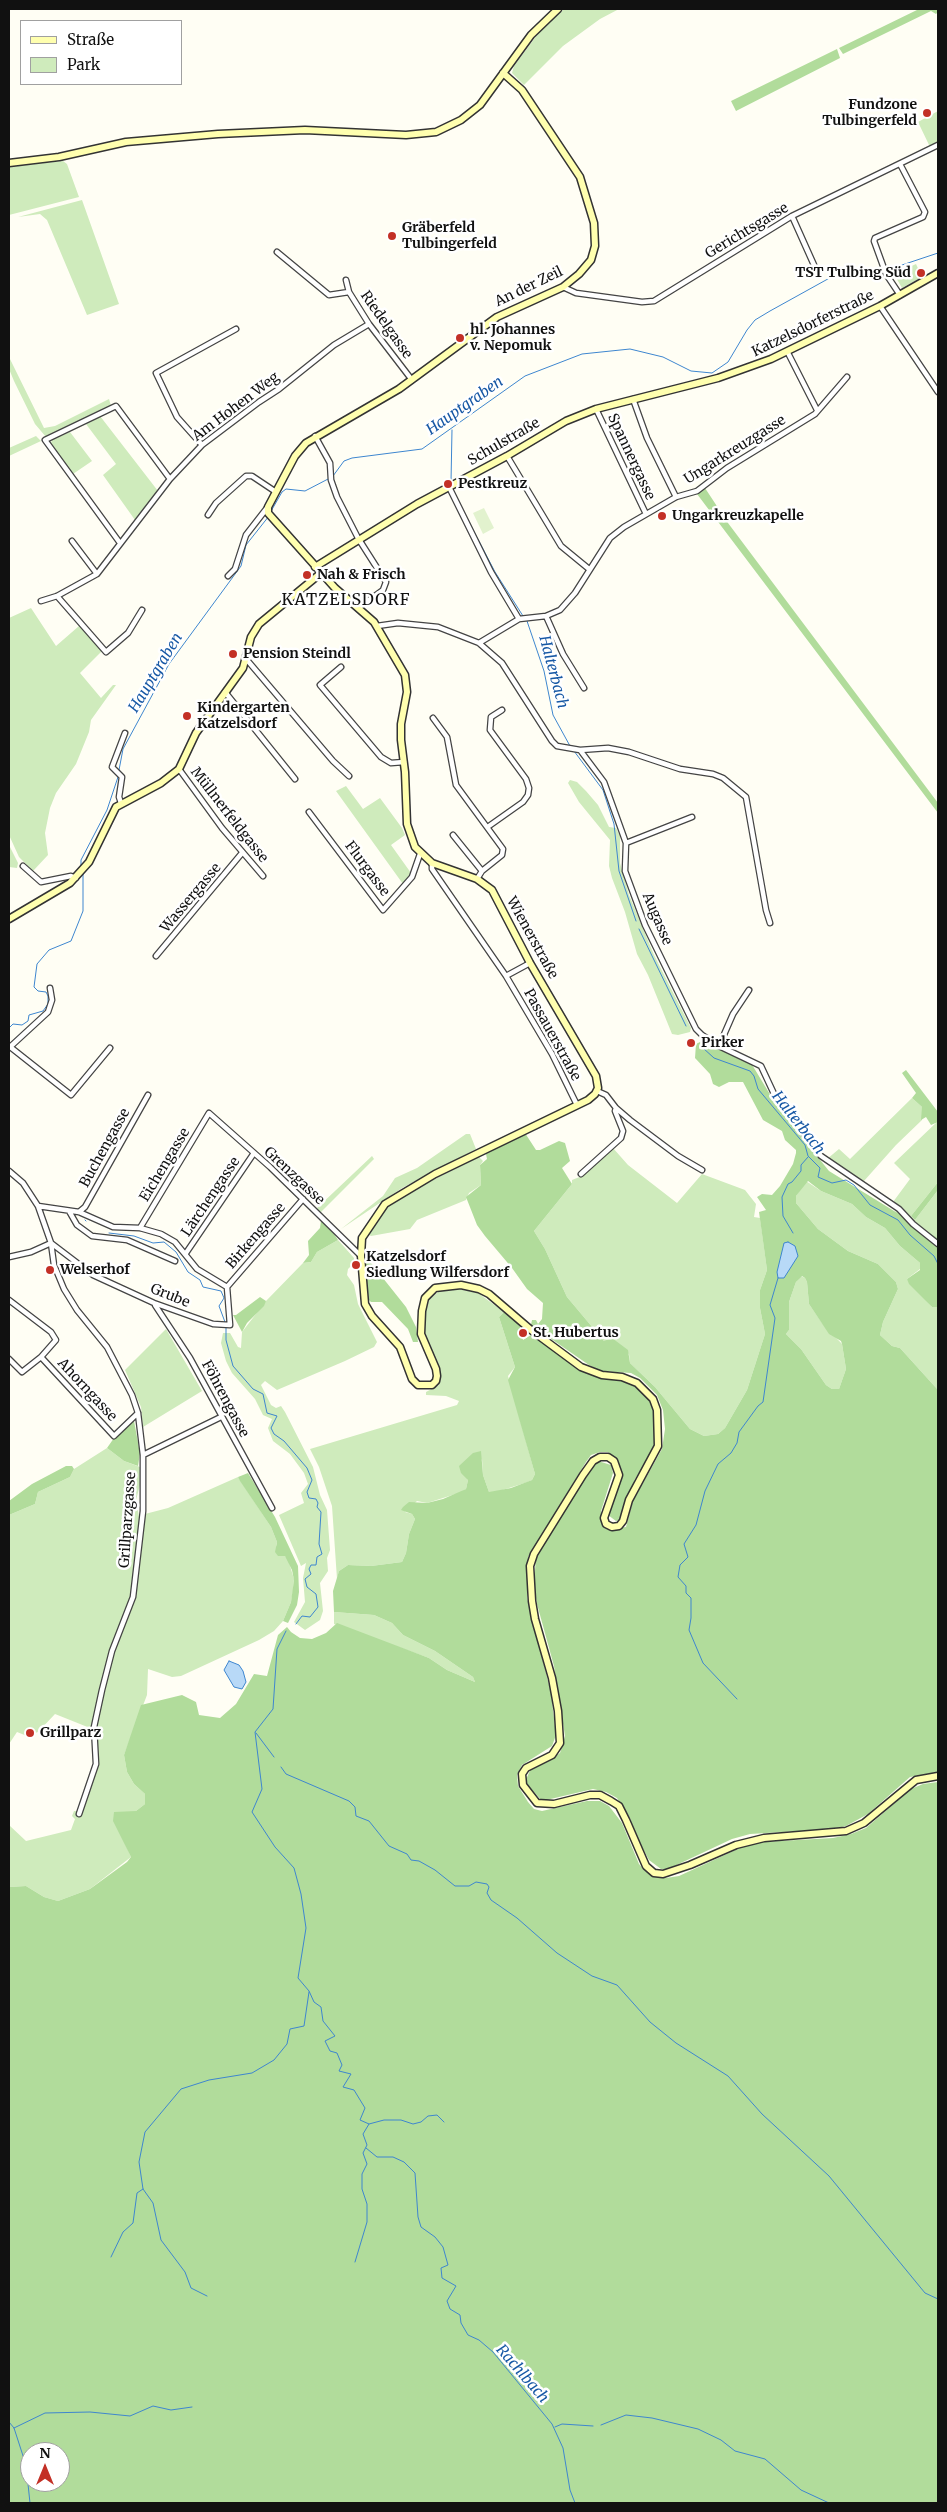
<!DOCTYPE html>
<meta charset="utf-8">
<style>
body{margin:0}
#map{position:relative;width:947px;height:2512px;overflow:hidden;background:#fffef4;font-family:Merriweather,serif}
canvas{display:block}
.frame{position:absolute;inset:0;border:10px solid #111;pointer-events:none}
.legend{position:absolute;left:20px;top:20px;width:162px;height:65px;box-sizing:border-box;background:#fff;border:1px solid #a0a0a0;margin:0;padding:6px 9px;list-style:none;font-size:15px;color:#111}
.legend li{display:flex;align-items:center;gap:10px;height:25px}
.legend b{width:25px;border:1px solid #a0a0a0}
.north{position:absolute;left:20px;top:2442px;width:50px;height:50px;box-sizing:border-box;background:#fff;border:1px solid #a0a0a0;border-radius:50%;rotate:0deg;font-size:14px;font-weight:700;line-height:20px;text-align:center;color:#111}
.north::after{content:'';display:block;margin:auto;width:18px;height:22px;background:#c33026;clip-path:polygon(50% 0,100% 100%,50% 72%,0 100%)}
</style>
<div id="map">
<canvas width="947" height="2512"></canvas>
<div class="frame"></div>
<ul class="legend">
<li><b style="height:6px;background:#ffffaf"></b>Straße</li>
<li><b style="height:14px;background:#cfebbc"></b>Park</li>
</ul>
<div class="north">N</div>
</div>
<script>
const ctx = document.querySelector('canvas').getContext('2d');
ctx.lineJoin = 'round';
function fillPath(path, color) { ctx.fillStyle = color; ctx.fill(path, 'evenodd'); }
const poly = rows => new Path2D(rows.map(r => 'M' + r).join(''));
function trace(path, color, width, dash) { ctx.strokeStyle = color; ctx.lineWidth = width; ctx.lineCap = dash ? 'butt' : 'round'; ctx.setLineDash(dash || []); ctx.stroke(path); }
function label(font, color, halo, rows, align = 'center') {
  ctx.font = font + ' Merriweather,serif'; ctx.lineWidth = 5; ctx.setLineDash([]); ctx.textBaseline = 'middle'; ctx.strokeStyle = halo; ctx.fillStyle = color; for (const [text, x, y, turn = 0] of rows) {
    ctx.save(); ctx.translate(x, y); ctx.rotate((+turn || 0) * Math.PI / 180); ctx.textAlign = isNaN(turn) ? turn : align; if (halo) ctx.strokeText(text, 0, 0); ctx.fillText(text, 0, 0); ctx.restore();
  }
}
fillPath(poly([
 [564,9,619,9,600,19,563,46,524,85,512,73,514,66,540,31],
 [938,111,938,142,930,147,918,122],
 [63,161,67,164,79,197,9,215,9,167],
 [82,200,119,304,87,315,47,220,40,214,18,217],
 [916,264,922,277,902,288,894,274],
 [9,357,44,428,55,426,109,399,111,406,46,437,35,424,14,381,9,369],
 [100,416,158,491,135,520,103,475,116,464,86,424],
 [70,432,92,461,73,474,51,443,52,440],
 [36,436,41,441,9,456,9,448],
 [31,608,56,646,79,626,102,651,80,673,101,698,113,685,116,685,91,720,89,732,76,764,56,793,50,808,45,833,48,855,33,871,19,857,9,835,9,618],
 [570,780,577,782,586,791,598,805,609,827,616,828,620,836,620,863,629,895,654,955,691,1028,690,1032,678,1035,672,1034,648,975,637,954,625,912,612,878,609,866,610,840,579,802,568,783],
 [346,786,363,809,380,798,402,828,405,835,391,845,411,873,403,884,336,791],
 [9,845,18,863,17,868,9,867],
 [912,1098,922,1107,922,1120,896,1145,864,1181,827,1159,839,1149,850,1159],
 [938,1121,938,1182,911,1216,915,1220,938,1190,938,1238,896,1213,893,1202,910,1179,894,1163],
 [466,1134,470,1134,476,1149,402,1188,341,1229,383,1196,395,1178,417,1168],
 [613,1148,628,1165,677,1203,702,1174,745,1190,756,1204,754,1217,760,1218,767,1270,760,1290,760,1308,765,1334,747,1390,725,1428,718,1434,704,1436,690,1429,655,1387,630,1363,629,1354,604,1341,567,1297,545,1249,534,1231,572,1184,572,1180,582,1176],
 [372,1156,374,1159,321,1212,318,1211,317,1208],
 [479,1157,483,1161,480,1165,481,1185,469,1193,466,1200,417,1220,410,1229,371,1236,367,1234,386,1207,396,1200,399,1200,415,1189],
 [806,1181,821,1191,852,1204,866,1217,885,1228,900,1246,920,1263,920,1269,907,1279,932,1307,938,1307,938,1390,900,1348,892,1346,880,1335,883,1322,898,1289,896,1282,878,1264,848,1251,818,1229,796,1203,796,1196],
 [338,1240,354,1258,354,1263,348,1269,347,1275,354,1285,358,1304,377,1342,374,1347,345,1361,277,1390,265,1381,261,1385,271,1405,276,1408,281,1406,285,1412,313,1467,320,1495,327,1510,330,1550,327,1558,328,1571,320,1583,323,1611,320,1620,305,1630,294,1622,305,1602,303,1578,306,1563,301,1566,279,1515,304,1503,301,1493,308,1484,304,1473,290,1454,273,1441,268,1428,272,1419,263,1415,255,1399,232,1373,226,1361,221,1343,223,1333,230,1333,238,1347,241,1348,242,1332,266,1301,303,1263,311,1262,317,1252],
 [801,1276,805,1278,807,1282,809,1304,822,1323,842,1344,846,1369,839,1389,832,1389,826,1385,801,1349,786,1334,789,1330,789,1302,796,1282],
 [453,1288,478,1293,504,1312,499,1317,515,1367,508,1376,535,1474,532,1480,525,1483,496,1492,489,1492,483,1475,482,1459,466,1476,468,1480,466,1489,459,1493,427,1503,417,1501,405,1512,412,1514,415,1519,409,1534,406,1553,402,1562,371,1566,348,1565,339,1571,337,1579,332,1506,319,1467,310,1449,457,1405,459,1401,446,1396,426,1395,426,1392,439,1385,441,1375,424,1331,424,1316,429,1300,438,1292],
 [166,1329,202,1391,143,1427,141,1407,125,1370],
 [107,1448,124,1461,140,1467,140,1485,136,1500,140,1522,145,1523,145,1514,168,1508,238,1477,271,1527,277,1542,276,1546,288,1559,294,1579,293,1591,291,1602,283,1621,274,1631,259,1640,181,1676,172,1677,148,1669,147,1695,124,1755,127,1772,134,1784,145,1794,145,1804,117,1826,131,1857,90,1889,58,1901,44,1897,26,1886,9,1887,9,1825,26,1841,71,1830,75,1819,72,1816,74,1811,78,1811,93,1766,92,1738,87,1734,90,1728,55,1714,38,1732,27,1736,17,1732,9,1744,9,1515,35,1504,38,1492,70,1477,74,1469],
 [334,1612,374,1615,392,1623,403,1635,435,1651,473,1677,475,1682,447,1670,429,1658,334,1624]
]), '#cfebbc');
fillPath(poly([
 [919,9,938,9,938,12,936,14,931,11,843,54,839,48],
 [837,49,840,58,736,111,731,101],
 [705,488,728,523,938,803,938,813,697,494],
 [702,1041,751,1063,777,1106,829,1171,938,1238,938,1307,932,1307,909,1284,907,1279,920,1270,920,1263,900,1246,885,1228,866,1217,852,1204,821,1191,808,1181,796,1196,796,1203,818,1229,848,1251,878,1264,896,1282,898,1289,883,1322,880,1335,892,1346,900,1348,938,1390,938,1772,910,1777,868,1814,846,1826,833,1829,750,1834,732,1839,668,1869,661,1869,649,1860,635,1834,630,1818,617,1798,606,1792,593,1789,542,1801,525,1782,531,1768,553,1758,560,1753,565,1736,554,1666,537,1604,534,1586,536,1555,565,1507,594,1464,598,1461,611,1465,613,1473,601,1511,601,1518,603,1523,611,1529,626,1527,633,1501,662,1449,665,1429,663,1410,657,1395,640,1378,631,1373,601,1371,589,1365,531,1325,532,1320,536,1320,538,1324,542,1319,543,1303,527,1289,512,1268,485,1236,477,1225,466,1197,481,1185,480,1165,487,1159,486,1154,525,1133,536,1150,540,1150,559,1141,565,1143,570,1161,562,1168,572,1184,534,1231,545,1249,567,1297,604,1341,612,1338,628,1350,630,1363,655,1387,690,1429,704,1436,718,1434,725,1428,747,1390,765,1334,760,1308,760,1290,767,1270,759,1212,766,1210,757,1197,762,1194,772,1195,780,1186,793,1164,796,1153,796,1150,785,1140,782,1131,763,1120,743,1082,729,1082,719,1087,713,1084,710,1074,695,1058,696,1044],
 [802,1276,805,1278,807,1282,809,1304,829,1334,841,1341,842,1344,846,1369,839,1389,832,1389,826,1385,801,1349,786,1334,789,1330,789,1302,796,1282],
 [906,1070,938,1112,938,1122,931,1125,926,1117,921,1120,922,1107,912,1098,916,1093,902,1073],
 [938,1182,938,1190,915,1220,911,1216],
 [321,1221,332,1231,338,1240,317,1252,311,1262,303,1263,309,1255,308,1241,320,1228],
 [365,1258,367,1258,406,1307,416,1327,418,1342,413,1342,408,1329,382,1302,371,1302,368,1299],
 [260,1297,266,1301,264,1306,247,1323,242,1332,233,1315,236,1315],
 [504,1312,519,1322,523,1340,531,1335,581,1368,632,1383,648,1397,653,1405,657,1423,657,1441,653,1450,635,1479,620,1520,616,1521,608,1515,620,1473,619,1466,608,1452,600,1452,591,1455,586,1462,528,1557,527,1598,551,1693,556,1735,552,1746,522,1765,517,1775,518,1786,528,1802,534,1809,542,1811,587,1801,600,1801,609,1806,622,1823,639,1864,645,1871,659,1878,666,1878,679,1876,742,1847,762,1842,833,1838,851,1834,866,1828,911,1789,923,1784,938,1782,938,2503,9,2503,9,1887,26,1886,44,1897,58,1901,90,1889,127,1862,131,1857,113,1821,114,1812,136,1811,145,1804,145,1794,134,1784,127,1772,124,1755,141,1705,182,1695,196,1702,199,1715,220,1718,236,1704,254,1674,267,1676,278,1635,287,1627,291,1632,300,1638,312,1639,326,1633,337,1623,429,1658,447,1670,475,1682,473,1677,435,1651,403,1635,392,1623,374,1615,334,1612,333,1591,339,1571,348,1565,371,1566,402,1562,406,1553,409,1534,415,1519,412,1514,401,1510,403,1507,409,1502,427,1503,443,1499,466,1489,468,1480,461,1473,459,1466,473,1453,481,1451,483,1475,489,1492,511,1488,532,1480,535,1474,508,1380,515,1367,499,1317],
 [30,2452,60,2452,60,2482,30,2482],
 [134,1421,140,1453,138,1466,124,1461,107,1448,114,1438],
 [66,1466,72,1466,74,1469,70,1477,38,1492,35,1504,9,1515,9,1501,32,1484],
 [248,1473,275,1517,298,1566,299,1592,297,1605,288,1623,283,1621,291,1602,294,1580,292,1570,285,1556,278,1556,275,1552,277,1542,271,1527,240,1481,238,1477]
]), '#b1dc9b');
fillPath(poly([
 [484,508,494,528,483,534,473,513]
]), '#e2f2ce');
const water = poly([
 [788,1242,795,1246,798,1256,784,1278,778,1278,777,1272,784,1243,788,1242],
 [229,1661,239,1665,243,1671,246,1682,242,1689,234,1687,224,1670,229,1661]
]);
fillPath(water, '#b8d9f7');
trace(water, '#3e86cf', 1);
trace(poly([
 [887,270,938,253],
 [333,476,344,461,352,458,422,449,525,376,582,354,630,349,663,357,691,371,712,373,728,362,747,330,755,320,770,311,835,275,846,273,868,276,883,272],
 [451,482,452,430],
 [270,513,282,492,286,489,305,491,330,478],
 [470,524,495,572,523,616],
 [527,621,544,671,553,715,570,746],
 [574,751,603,790,614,824,619,871,636,921],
 [119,770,123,749,169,664,241,566,246,545,269,516],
 [81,867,81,860,107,810,118,777],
 [639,929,686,1026],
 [9,1028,13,1024,22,1025,28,1021,29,1015,43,1011,48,1004,48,996,46,992,38,991,34,987,37,964,49,950,71,941,83,911,83,873],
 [703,1048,714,1058,750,1071,754,1076,758,1089,805,1145,808,1156,820,1168,818,1177,832,1183,846,1180,854,1185,870,1205,898,1220,910,1235,934,1256,938,1264],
 [85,1220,86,1221],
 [109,1233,134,1236,153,1243,164,1242,176,1252,188,1272,200,1280,203,1287,221,1291,224,1298,219,1306,225,1322],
 [793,1233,783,1216,782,1197,788,1184,792,1182,801,1171,801,1165,808,1157],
 [226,1326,226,1340,233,1366,253,1389,263,1394,267,1413,277,1416,271,1428,274,1434,284,1441,307,1468,312,1480,307,1492,309,1498,316,1499,318,1503,317,1507,321,1512,319,1544,322,1554,317,1557,316,1565,311,1565,309,1569,311,1574,305,1579,307,1587,316,1594,318,1607,310,1617,302,1616,296,1624],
 [286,1631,277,1649,273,1709,255,1732,262,1789,252,1812,275,1847,294,1868,301,1894,306,1928,298,1978,309,1991,314,2002,321,2007,323,2021,335,2036,325,2041,330,2051,337,2053,342,2065,339,2071,351,2074,343,2087,354,2090,365,2108,360,2120,369,2124,363,2134,367,2145,363,2153,367,2164,362,2174,362,2189,367,2204,367,2222,355,2262],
 [737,1699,703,1663,689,1630,691,1618,691,1598,686,1593,686,1586,678,1577,680,1565,688,1557,684,1544,696,1525,705,1491,718,1464,731,1453,737,1443,739,1432,758,1406,763,1402,775,1318,770,1305,778,1278],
 [256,1733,274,1757],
 [281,1767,286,1774,349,1801,355,1807,356,1816,369,1821,389,1846,407,1854,411,1860,419,1861,435,1870,455,1886,469,1886,476,1882,487,1884,489,1887,487,1893,491,1900,517,1918,557,1953,592,1976,617,1985,650,2022,676,2043,728,2076,762,2114,829,2176,925,2293,938,2299],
 [369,2124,384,2120,401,2120,413,2124,421,2122,428,2116,437,2115,444,2122],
 [366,2148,377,2157,393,2157,404,2162,415,2173,418,2217,421,2227,435,2237,443,2247,448,2265,441,2268,442,2278,456,2286,447,2301,450,2309,460,2315,461,2323,468,2335,479,2340,493,2352,552,2424,563,2448,570,2490,575,2503],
 [111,2257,123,2232,133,2223,137,2193,143,2189],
 [207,2296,191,2288,185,2272,161,2240,153,2203,143,2189,139,2162,145,2132,181,2089,209,2080,252,2073,274,2060,287,2044,290,2029,304,2026,309,1992],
 [9,2422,14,2428,26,2465,30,2503],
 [601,2425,626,2415,652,2418,698,2429,721,2440,735,2451,765,2459,801,2490,829,2503],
 [555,2427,562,2424,593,2426],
 [14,2428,45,2413,90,2412,130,2416,153,2406,171,2410,192,2407]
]), '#3e86cf', 1);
const street = poly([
 [792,216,818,274],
 [277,252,329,295,349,292],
 [346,280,349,292,369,324,412,380],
 [563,287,576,293,642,302,654,301,792,216,938,145],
 [900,295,886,274,874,241,875,238,923,217,925,212,900,164],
 [880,306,938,392],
 [788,353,817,410],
 [633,399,647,438,676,497],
 [596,409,646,514],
 [315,436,330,463,331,480,337,497,358,538,386,582,383,590,358,608],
 [202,445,177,417,156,373,236,329],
 [507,456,561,546,589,569],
 [449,487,491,572,519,619],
 [208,515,216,503,246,476,252,476,276,492],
 [72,541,97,574],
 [120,543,45,440,116,406,170,479],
 [228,576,235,569,246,535,267,508],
 [57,596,106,652,128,633,142,610],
 [41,601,57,596,97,574,170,479,202,445,259,402,279,389,334,345,369,324],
 [546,616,563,654,584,688],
 [377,626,398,623,438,627,479,643,502,663,552,741,557,746,580,750,604,782,626,843,625,871,645,925,696,1029,702,1035,719,1046,761,1066,775,1096,821,1156,899,1209,913,1224,938,1244],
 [479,643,519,619,546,616,560,610,575,593,610,538,624,527,676,497,697,491,727,468,815,414,847,377],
 [247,660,333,761,349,776],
 [341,667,320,685,381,757,391,763,404,762],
 [225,692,295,779],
 [433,718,447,737,456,785,503,849,502,855,482,871,477,879],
 [580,750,608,748,629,752,680,769,713,774,723,778,746,797,766,910,770,923],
 [179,769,222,828,263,876],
 [121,803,119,797,122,777,112,767,125,733],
 [309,812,383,910,412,877,420,854],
 [489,826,523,802,528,795,529,788,526,779,490,730,491,717,502,710],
 [453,835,482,871],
 [626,843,692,817],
 [432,863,432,869,506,976,552,1054,577,1105],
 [23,866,41,882,71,876,76,878],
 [156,956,242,853],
 [506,976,530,963],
 [9,1046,71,1095,110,1048],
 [719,1046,733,1014,749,990],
 [10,1047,48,1012,52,1000,50,988],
 [597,1091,606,1095,616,1108,630,1120,678,1156,702,1170],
 [9,1171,23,1183,38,1206,51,1243,93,1275,154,1303,213,1324,230,1325,227,1287,197,1269,175,1242,161,1234,140,1228,113,1227,79,1212,38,1206],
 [581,1174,621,1138,623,1131,615,1111,616,1108],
 [69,1211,77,1225,92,1236,127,1240,175,1261],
 [79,1212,85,1207,148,1095],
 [140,1228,209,1113,270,1167,361,1256],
 [51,1243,54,1265,64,1289,77,1310,107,1347,132,1395,138,1413,143,1455,143,1511,133,1597,112,1651,102,1690,94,1727,96,1764,79,1814],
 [186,1253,254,1153],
 [9,1257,31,1252,51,1243],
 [227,1287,303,1199],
 [9,1300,51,1332,56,1340,41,1357,22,1372,9,1359],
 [155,1305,190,1358,272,1508],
 [41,1357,114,1436,138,1413],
 [143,1455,221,1417]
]);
const secondary = poly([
 [503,73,522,90,580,177,594,223,595,246,591,260,579,274,563,287,497,317,399,389,306,443,295,456,268,507,268,513,335,588,374,622,405,675,407,692,401,724,401,740,405,772,407,824,415,847,432,863,477,879,492,890,530,963,596,1076,598,1088,595,1094,588,1100,435,1174,385,1204,362,1238,361,1256,365,1304,372,1316,400,1347,412,1379,418,1385,432,1385,436,1381,437,1376,436,1369,421,1334,422,1311,425,1298,435,1288,461,1285,479,1289,489,1294,531,1330,581,1367,602,1375,622,1377,637,1383,653,1399,657,1410,658,1446,629,1500,623,1521,619,1526,612,1527,606,1524,604,1518,619,1475,614,1461,608,1457,600,1457,593,1461,583,1475,534,1554,530,1566,532,1601,535,1619,552,1678,558,1711,560,1743,552,1755,526,1768,522,1774,523,1785,537,1803,554,1804,590,1795,600,1795,611,1801,619,1806,626,1820,646,1866,654,1873,663,1874,690,1865,736,1845,764,1838,846,1831,864,1823,916,1780,938,1776],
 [9,163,59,157,126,142,218,134,305,130,406,135,436,132,461,120,480,105,531,35,558,9],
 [315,567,417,504,507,456,566,421,596,409,718,378,771,359,880,306,938,273],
 [9,919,70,883,89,862,116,807,161,783,179,769,196,733,243,668,251,637,259,624,321,573]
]);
trace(street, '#444', 7);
trace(secondary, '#333', 9);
trace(street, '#fff', 4.5);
trace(secondary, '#ffffaf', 6);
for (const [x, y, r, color] of [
 [927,113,5,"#c33026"],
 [392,236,5,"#c33026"],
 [921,273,5,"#c33026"],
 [460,338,5,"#c33026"],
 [448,484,5,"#c33026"],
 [662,516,5,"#c33026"],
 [307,575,5,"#c33026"],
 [233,654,5,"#c33026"],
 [187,716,5,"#c33026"],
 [691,1043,5,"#c33026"],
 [356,1265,5,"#c33026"],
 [50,1270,5,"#c33026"],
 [523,1333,5,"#c33026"],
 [30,1733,5,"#c33026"]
]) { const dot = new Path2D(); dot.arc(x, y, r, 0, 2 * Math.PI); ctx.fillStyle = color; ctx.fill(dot); trace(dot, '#fff', 2); }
label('bold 14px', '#111', '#fff', [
 ["Fundzone",917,105,"right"],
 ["Tulbingerfeld",917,121,"right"],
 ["Gräberfeld",402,228],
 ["Tulbingerfeld",402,244],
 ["TST Tulbing Süd",911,273,"right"],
 ["hl. Johannes",470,330],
 ["v. Nepomuk",470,346],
 ["Pestkreuz",458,484],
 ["Ungarkreuzkapelle",672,516],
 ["Nah & Frisch",317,575],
 ["Pension Steindl",243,654],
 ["Kindergarten",197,708],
 ["Katzelsdorf",197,724],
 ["Pirker",701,1043],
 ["Katzelsdorf",366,1257],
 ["Siedlung Wilfersdorf",366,1273],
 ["Welserhof",60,1270],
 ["St. Hubertus",533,1333],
 ["Grillparz",40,1733]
], 'left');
label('14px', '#111', '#fff', [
 ["Gerichtsgasse",747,231,-31],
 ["An der Zeil",529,287,-26],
 ["Katzelsdorferstraße",813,324,-26],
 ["Riedelgasse",386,325,55],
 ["Am Hohen Weg",236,407,-37],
 ["Schulstraße",504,442,-30],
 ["Ungarkreuzgasse",735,450,-32],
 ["Spannergasse",631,457,65],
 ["Müllnerfeldgasse",229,815,52],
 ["Flurgasse",367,869,53],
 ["Wassergasse",191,898,-50],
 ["Augasse",657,919,67],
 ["Wienerstraße",532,938,61],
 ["Passauerstraße",552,1035,61],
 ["Buchengasse",105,1148,-61],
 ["Eichengasse",165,1165,-59],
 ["Grenzgasse",294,1176,43],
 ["Lärchengasse",211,1197,-56],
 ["Birkengasse",256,1236,-49],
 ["Grube",170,1296,22],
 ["Ahorngasse",87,1390,47],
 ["Föhrengasse",225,1399,62],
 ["Grillparzgasse",128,1520,-86]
]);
label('italic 15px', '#1758a5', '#fff', [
 ["Hauptgraben",465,406,-35],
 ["Halterbach",553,672,75],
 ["Hauptgraben",156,673,-59],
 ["Halterbach",798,1123,52],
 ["Rachlbach",522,2374,49]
]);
ctx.letterSpacing = '1px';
label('16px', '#111', '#fff', [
 ["KATZELSDORF",346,600]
]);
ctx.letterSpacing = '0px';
</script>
